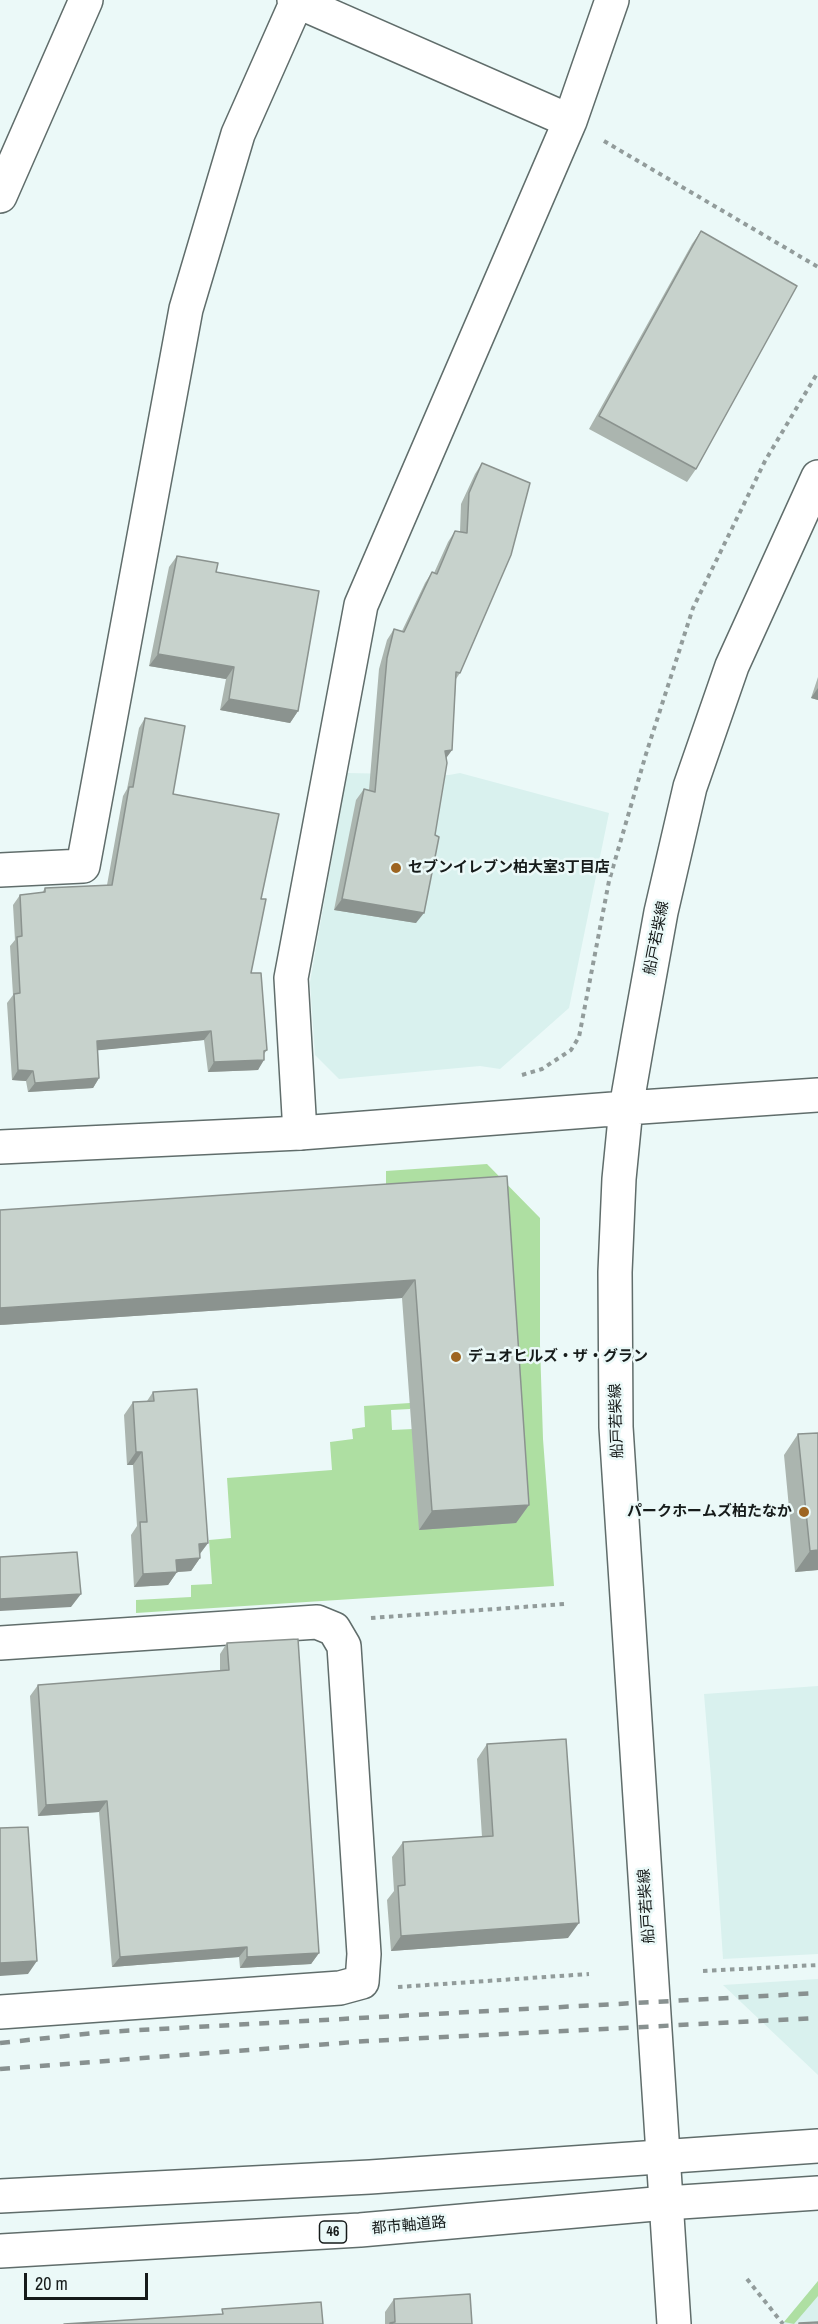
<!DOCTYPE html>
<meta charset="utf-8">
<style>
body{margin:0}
#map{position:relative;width:818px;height:2324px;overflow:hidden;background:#ebf9f8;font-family:"Archivo Narrow",sans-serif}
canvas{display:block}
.scale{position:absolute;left:24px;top:2273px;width:124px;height:27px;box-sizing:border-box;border:3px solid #161b1a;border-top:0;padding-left:8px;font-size:18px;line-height:21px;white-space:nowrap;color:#161b1a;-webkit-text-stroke:4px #ebf9f8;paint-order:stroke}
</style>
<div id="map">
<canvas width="818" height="2324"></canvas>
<div class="scale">20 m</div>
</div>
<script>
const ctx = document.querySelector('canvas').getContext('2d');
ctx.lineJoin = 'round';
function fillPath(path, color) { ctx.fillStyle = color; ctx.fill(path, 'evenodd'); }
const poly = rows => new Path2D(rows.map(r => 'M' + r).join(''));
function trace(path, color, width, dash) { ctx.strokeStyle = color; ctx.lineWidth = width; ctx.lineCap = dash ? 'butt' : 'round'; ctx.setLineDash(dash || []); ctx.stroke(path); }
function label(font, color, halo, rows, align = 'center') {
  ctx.font = font + ' "Archivo Narrow","Noto Sans JP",sans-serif'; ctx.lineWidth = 5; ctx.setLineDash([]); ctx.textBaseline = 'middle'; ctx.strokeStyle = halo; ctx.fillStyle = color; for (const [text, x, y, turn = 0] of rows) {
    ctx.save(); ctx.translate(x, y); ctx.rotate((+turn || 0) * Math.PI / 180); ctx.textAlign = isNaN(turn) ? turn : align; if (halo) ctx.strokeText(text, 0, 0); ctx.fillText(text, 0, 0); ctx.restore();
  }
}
fillPath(poly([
 [347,773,449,775,460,773,609,813,569,1008,500,1069,480,1066,339,1079,315,1055,310,982],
 [818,1686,818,1954,723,1959,711,1778,704,1694],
 [818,1979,818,2075,723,1985],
 [818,2281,818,2324,782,2324,784,2322]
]), '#d9f1ee');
fillPath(poly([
 [487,1164,540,1218,540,1345,543,1439,554,1586,136,1613,136,1600,191,1597,191,1585,212,1584,209,1540,231,1538,227,1478,332,1470,330,1442,353,1439,352,1429,365,1427,364,1406,410,1403,410,1409,391,1410,392,1430,413,1429,516,1523,386,1202,386,1171],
 [818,2281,818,2296,794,2324,784,2322]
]), '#aedfa2');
const minor = poly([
 [294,0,570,121],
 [0,196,86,0],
 [0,870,83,866,186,309,238,134,297,1],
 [300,1133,291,978,361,605,570,121,612,0],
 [0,1643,317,1622,334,1629,344,1646,364,1954,362,1982,340,1988,0,2012]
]);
const tertiary = poly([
 [0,1147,300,1133,626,1108,818,1095],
 [674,2324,616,1427,615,1272,619,1179,626,1108,638,1039,661,912,690,787,732,666,818,477]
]);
const primary = poly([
 [0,2196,370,2177,818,2146],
 [0,2251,360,2230,666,2203,818,2193]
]);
trace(minor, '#606d6b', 36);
trace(tertiary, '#606d6b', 36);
trace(primary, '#606d6b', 36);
trace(poly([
 [604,141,818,267],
 [522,1075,542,1069,571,1050,579,1037,609,881,646,754,693,608,765,461,818,372],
 [371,1618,564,1604],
 [703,1971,818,1965],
 [398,1987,589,1974],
 [747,2279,783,2324]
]), '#929c9b', 4, [4.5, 4.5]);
trace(minor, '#fff', 33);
trace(tertiary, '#fff', 33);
trace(primary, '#fff', 33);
trace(poly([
 [0,2043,104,2032,818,1993],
 [0,2069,367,2041,818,2018]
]), '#889190', 4.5, [10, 10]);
fillPath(poly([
 [701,231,696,469,687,482,589,429,692,244],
 [482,463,460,673,456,679,452,750,446,758,416,923,334,910,356,800,364,789,369,790,379,669,387,640,394,629,402,631,425,583,432,572,434,573,448,542,455,531,460,532,461,504,475,474],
 [177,556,216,572,298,711,290,723,220,710,226,679,149,666,169,567],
 [818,677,818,700,811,698],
 [145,718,173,794,261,899,251,973,267,1050,264,1054,258,1070,208,1072,204,1040,98,1050,99,1078,93,1088,28,1092,26,1081,12,1080,7,1003,13,995,10,946,15,940,13,905,20,895,42,893,45,888,107,885,123,796,127,789,139,728],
 [507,1176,529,1505,516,1523,419,1530,402,1298,0,1325],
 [153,1392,208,1543,200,1554,200,1558,191,1571,177,1572,168,1585,134,1587,131,1535,137,1526,133,1465,127,1465,124,1415,133,1402,147,1401],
 [798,1434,818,1570,795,1572,784,1455],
 [227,1643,319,1953,311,1964,240,1968,239,1957,112,1967,99,1812,38,1816,30,1696,38,1685,220,1671,220,1654],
 [487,1744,568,1938,391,1951,387,1900,394,1891,392,1857,403,1842,482,1837,477,1759],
 [394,2299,472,2324,385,2324,385,2312]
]), '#abb5af');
fillPath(poly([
 [158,654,234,667,226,679,149,666],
 [818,688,818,700,811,698],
 [229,699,298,711,290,723,220,710],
 [452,750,444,761,445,751],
 [342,899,424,913,416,923,334,910],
 [211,1031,204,1040,91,1051,97,1041],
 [264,1060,258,1070,208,1072,214,1062],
 [18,1070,33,1071,26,1081,12,1080],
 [99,1078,93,1088,28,1092,35,1083],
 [415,1280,402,1298,0,1325,0,1308],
 [136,1452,142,1452,133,1465,127,1465],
 [529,1505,516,1523,419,1530,432,1511],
 [208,1543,198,1556,199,1544],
 [818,1550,818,1570,795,1572,810,1551],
 [200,1558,191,1571,177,1572,168,1585,134,1587,143,1574,176,1560],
 [81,1594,71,1607,0,1611,0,1599],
 [107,1801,99,1812,38,1816,46,1805],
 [579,1923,568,1938,391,1951,401,1936],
 [247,1947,239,1957,112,1967,120,1957],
 [319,1953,311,1964,240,1968,247,1957],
 [37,1961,28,1974,0,1976,0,1963]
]), '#8b938f');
const building = poly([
 [701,231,797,286,696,469,599,416,701,231],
 [482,463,530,483,511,555,460,673,456,672,452,750,445,751,447,763,435,835,439,837,424,913,342,899,364,789,375,792,387,658,394,629,404,632,432,572,437,574,455,531,467,533,469,493,482,463],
 [177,556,218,563,216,572,319,591,298,711,229,699,234,667,158,654,177,556],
 [145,718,185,726,173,794,279,814,261,899,266,899,251,973,261,973,267,1050,264,1051,264,1060,214,1062,211,1031,97,1041,99,1078,35,1083,33,1071,18,1070,14,994,20,993,17,937,22,936,20,895,45,892,45,888,112,885,129,787,133,787,145,718],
 [507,1176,529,1505,432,1511,415,1280,0,1308,0,1210,507,1176],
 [197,1389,208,1543,199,1544,200,1558,176,1560,177,1572,143,1574,140,1522,147,1522,142,1452,136,1452,133,1402,154,1401,153,1392,197,1389],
 [818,1433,818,1550,810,1551,798,1434,818,1433],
 [77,1552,81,1594,0,1599,0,1557,77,1552],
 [298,1639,319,1953,247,1957,247,1947,120,1957,107,1801,46,1805,38,1685,229,1670,227,1643,298,1639],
 [566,1739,579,1923,401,1936,398,1886,405,1885,403,1842,493,1836,487,1744,566,1739],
 [28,1827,37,1961,0,1963,0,1828,28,1827],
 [470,2294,472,2324,390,2324,390,2323,395,2322,394,2299,470,2294],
 [321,2302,323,2324,64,2324,223,2314,222,2309,321,2302],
 [818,2322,818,2324,799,2324,799,2323,818,2322]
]);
fillPath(building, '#c7d2cc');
trace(building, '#8b938f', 1.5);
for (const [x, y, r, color] of [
 [396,868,6,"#9d6522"],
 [456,1357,6,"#9d6522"],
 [804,1512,6,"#9d6522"]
]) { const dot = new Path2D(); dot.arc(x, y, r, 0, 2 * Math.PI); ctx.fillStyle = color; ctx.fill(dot); trace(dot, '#ebf9f8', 2); }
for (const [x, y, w] of [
 [333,2232,27]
]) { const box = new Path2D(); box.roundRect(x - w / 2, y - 11, w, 22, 4.5); ctx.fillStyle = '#ebf9f8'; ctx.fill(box); trace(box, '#161b1a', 1.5); }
label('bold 14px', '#161b1a', null, [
 ["46",333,2232]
]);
label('bold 15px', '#161b1a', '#ebf9f8', [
 ["セブンイレブン柏大室3丁目店",408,868],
 ["デュオヒルズ・ザ・グラン",468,1357],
 ["パークホームズ柏たなか",792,1512,"right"]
], 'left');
label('15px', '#161b1a', '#ebf9f8', [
 ["船戸若柴線",657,938,-79],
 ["船戸若柴線",617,1421,-92],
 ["船戸若柴線",647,1906,-94],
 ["都市軸道路",409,2226,-5]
]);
</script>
